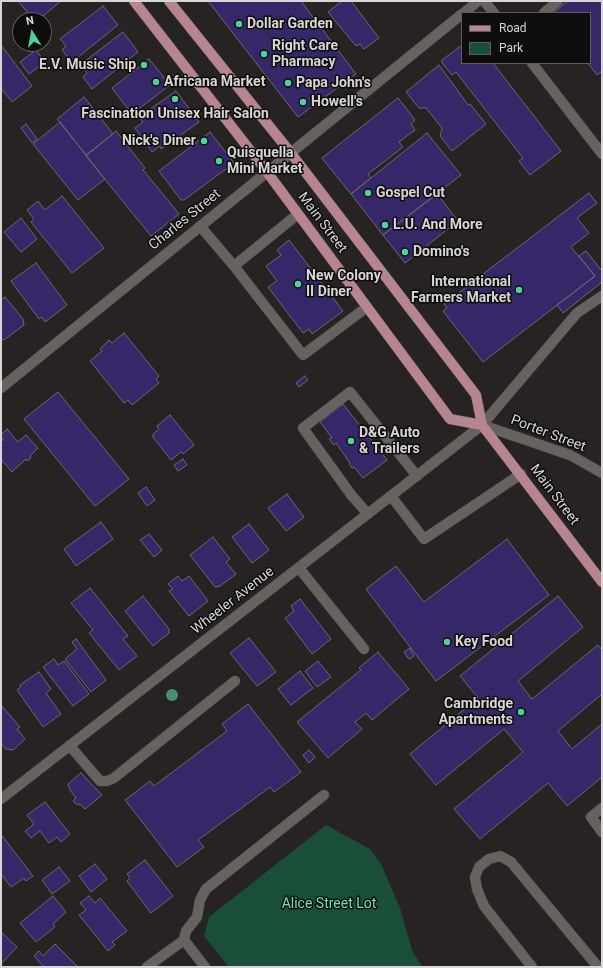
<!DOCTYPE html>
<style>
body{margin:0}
#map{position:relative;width:603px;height:968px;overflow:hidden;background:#262322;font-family:Roboto,sans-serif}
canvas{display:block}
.frame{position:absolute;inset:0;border:2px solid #d8d6d4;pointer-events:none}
.legend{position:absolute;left:461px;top:12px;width:130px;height:52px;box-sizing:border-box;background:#0e0d0c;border:1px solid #5f5d5c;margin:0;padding:5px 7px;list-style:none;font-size:12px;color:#d8d6d4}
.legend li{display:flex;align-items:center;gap:8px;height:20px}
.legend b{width:20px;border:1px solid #5f5d5c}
.north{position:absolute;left:12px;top:12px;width:40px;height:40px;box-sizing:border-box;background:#0e0d0c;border:1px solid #5f5d5c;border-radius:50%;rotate:349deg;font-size:11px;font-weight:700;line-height:16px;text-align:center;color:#d8d6d4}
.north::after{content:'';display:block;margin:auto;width:14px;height:18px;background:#4dd39a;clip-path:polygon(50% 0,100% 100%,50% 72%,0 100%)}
</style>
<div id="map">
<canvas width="603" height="968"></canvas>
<div class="frame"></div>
<ul class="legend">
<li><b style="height:5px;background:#b7858f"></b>Road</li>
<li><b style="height:11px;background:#194f39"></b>Park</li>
</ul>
<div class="north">N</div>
</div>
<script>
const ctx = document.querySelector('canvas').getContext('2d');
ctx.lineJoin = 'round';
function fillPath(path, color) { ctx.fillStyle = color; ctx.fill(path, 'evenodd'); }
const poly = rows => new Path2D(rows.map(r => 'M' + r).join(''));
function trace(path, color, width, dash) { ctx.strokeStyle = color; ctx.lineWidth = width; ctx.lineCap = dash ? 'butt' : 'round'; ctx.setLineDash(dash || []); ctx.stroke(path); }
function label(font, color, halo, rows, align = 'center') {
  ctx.font = font + ' Roboto,sans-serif'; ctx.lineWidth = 3; ctx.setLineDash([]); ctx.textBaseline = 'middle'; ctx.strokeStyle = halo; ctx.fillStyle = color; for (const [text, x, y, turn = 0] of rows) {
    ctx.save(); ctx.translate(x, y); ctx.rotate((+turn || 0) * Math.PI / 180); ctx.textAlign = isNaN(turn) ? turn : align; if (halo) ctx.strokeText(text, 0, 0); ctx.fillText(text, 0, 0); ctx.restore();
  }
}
fillPath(poly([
 [326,825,370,849,381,864,400,908,412,950,422,967,229,967,204,936,209,917]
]), '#194f39');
const building = poly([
 [18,1,61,1,38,20,34,20,18,1],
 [208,1,301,1,356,74,298,117,208,1],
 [342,1,351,1,379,38,364,49,360,44,356,46,328,12,342,1],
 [568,1,602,1,602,71,597,75,588,63,590,63,590,13,553,13,568,1],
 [103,6,118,25,72,62,62,50,66,46,60,39,103,6],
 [123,32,138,52,92,89,83,77,87,73,80,65,123,32],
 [1,45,32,86,12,102,1,88,1,45],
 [462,45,462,63,493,63,561,151,530,175,519,161,523,158,456,72,452,75,442,63,442,60,462,45],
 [36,50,45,62,29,74,20,62,36,50],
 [149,59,170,85,132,114,112,88,149,59],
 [439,65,468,105,470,104,486,124,452,151,440,136,442,128,426,108,419,108,406,92,439,65],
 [176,91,199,122,161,149,160,146,152,152,135,128,143,122,139,117,176,91],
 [84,97,113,134,86,155,57,119,84,97],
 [398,98,415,120,411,124,415,130,399,142,403,147,368,174,371,178,351,194,322,158,398,98],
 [60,122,105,179,78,200,33,144,60,122],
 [26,124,37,139,32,143,21,128,26,124],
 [116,131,145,168,143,170,179,214,151,236,86,156,116,131],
 [210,132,234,163,184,200,181,200,159,171,210,132],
 [427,133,461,175,383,235,351,194,427,133],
 [589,193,597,203,577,218,589,233,571,247,595,276,483,362,443,311,447,308,444,304,589,193],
 [437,194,458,221,405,263,383,235,437,194],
 [62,196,104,248,72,273,31,222,34,219,27,210,38,201,45,210,62,196],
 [21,218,37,239,21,252,4,232,21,218],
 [289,240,343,311,312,334,309,329,303,333,268,287,277,281,266,266,281,255,277,250,289,240],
 [586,251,602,271,602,282,563,313,557,305,595,276,579,256,586,251],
 [36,263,67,305,45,322,42,317,39,319,11,281,36,263],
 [5,297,23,319,24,325,4,340,1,338,1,300,5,297],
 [124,333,159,376,156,379,159,383,132,405,128,400,124,403,90,361,102,351,100,349,109,340,112,343,124,333],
 [305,376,308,380,299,387,296,383,305,376],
 [58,392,129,479,95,506,24,419,58,392],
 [343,404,387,460,363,478,354,467,352,468,349,464,350,463,336,443,334,445,329,439,332,438,320,422,343,404],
 [170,415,194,445,183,454,181,452,171,460,153,437,153,434,159,429,157,426,170,415],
 [7,429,18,442,26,435,38,448,30,456,31,458,27,461,26,459,12,472,1,459,1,442,3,440,1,435,7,429],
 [183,459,187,465,178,471,174,465,183,459],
 [146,487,155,500,147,506,138,493,146,487],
 [287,494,304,517,286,531,268,508,287,494],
 [101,522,113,539,76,566,64,549,101,522],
 [249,524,269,550,252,563,232,537,249,524],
 [149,534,162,550,154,557,140,540,149,534],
 [213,537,230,559,226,562,236,574,220,586,215,587,190,555,213,537],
 [507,539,549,595,436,681,366,589,396,566,424,602,507,539],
 [178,576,182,581,189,576,208,601,189,616,169,591,173,589,168,584,178,576],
 [90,588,128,636,123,639,137,656,119,670,89,633,93,630,71,603,90,588],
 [143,596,169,629,169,633,153,646,125,611,143,596],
 [558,596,583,627,518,681,532,699,598,645,602,650,602,694,558,731,572,749,602,724,602,777,567,806,548,783,480,839,454,809,523,752,504,729,436,785,410,754,478,698,460,676,558,596],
 [300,599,331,639,312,654,285,618,294,611,291,606,300,599],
 [249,638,276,672,257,686,230,653,249,638],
 [76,639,106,680,91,692,65,659,77,649,72,642,76,639],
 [410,648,414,656,410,659,408,658,404,652,410,648],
 [378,652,409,689,372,720,366,713,355,722,362,729,328,758,297,722,361,670,359,668,378,652],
 [54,659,58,665,64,661,89,694,73,706,43,667,54,659],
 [318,661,331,677,317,687,305,671,318,661],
 [300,671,313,688,291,705,278,689,300,671],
 [39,672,51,689,46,693,61,714,43,727,17,690,21,687,20,685,39,672],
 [248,704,301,772,274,792,270,787,198,840,204,847,177,867,125,800,150,781,154,786,227,731,222,724,248,704],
 [1,705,20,727,17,729,25,739,13,750,6,749,1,743,1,705],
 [309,750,315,757,309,763,303,755,309,750],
 [81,773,102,795,85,809,80,804,78,805,73,801,76,798,70,790,68,784,81,773],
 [45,802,70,834,61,842,57,837,49,843,40,831,31,838,25,831,34,824,27,815,45,802],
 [3,837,33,876,26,881,24,878,11,887,1,874,1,838,3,837],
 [145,860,173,896,151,913,127,881,130,878,127,874,145,860],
 [95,864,107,879,91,892,79,876,95,864],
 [59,867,70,881,52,894,42,880,59,867],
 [53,896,66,912,53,924,55,927,36,942,20,923,53,896],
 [89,896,95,903,100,898,127,931,112,942,115,945,108,951,79,915,86,910,80,903,89,896],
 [2,933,17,947,1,964,1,934,2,933],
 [55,944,78,967,44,967,34,956,39,951,43,956,55,944]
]);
fillPath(building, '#362768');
trace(building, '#6a696d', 1);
const lane = poly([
 [544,13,558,1],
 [200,226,234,266,303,355,367,307],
 [234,266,298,214],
 [482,425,577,313,602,296],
 [391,496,424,539,521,474],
 [368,514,352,496,303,428,350,392,417,476],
 [299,568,364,649],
 [70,746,100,781,107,781,114,778,235,681],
 [602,808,591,817,602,832],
 [184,940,186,931,197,917,200,900,206,889,324,795],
 [532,967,484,906,477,889,475,877,479,867,489,859,500,856,511,862,598,967]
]);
const street = poly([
 [484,1,494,13],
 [464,13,478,1],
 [532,63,602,154],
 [1,388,462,14],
 [482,425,570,455,602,473],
 [147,967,184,940,205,967]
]);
const secondary = poly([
 [1,799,482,425]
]);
const primary = poly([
 [134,1,267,172,450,419,482,425],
 [169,1,290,152,476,395,482,425,602,582]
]);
trace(lane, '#43413f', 11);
trace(street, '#43413f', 11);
trace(secondary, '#43413f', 11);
trace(primary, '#43413f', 11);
trace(lane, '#666260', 10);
trace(street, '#666260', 10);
trace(secondary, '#666260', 10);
trace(primary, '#b7858f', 10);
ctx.fillStyle = '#4a8e6f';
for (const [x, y] of [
 [172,695]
]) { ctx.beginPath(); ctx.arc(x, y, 6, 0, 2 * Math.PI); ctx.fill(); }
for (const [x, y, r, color] of [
 [239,24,4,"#4dd39a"],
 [264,54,4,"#4dd39a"],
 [144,65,4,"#4dd39a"],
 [156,82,4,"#4dd39a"],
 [288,83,4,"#4dd39a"],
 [175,99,4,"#4dd39a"],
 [303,102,4,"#4dd39a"],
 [204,141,4,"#4dd39a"],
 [219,161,4,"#4dd39a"],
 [368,193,4,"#4dd39a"],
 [385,225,4,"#4dd39a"],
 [405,252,4,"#4dd39a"],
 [298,284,4,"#4dd39a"],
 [519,290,4,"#4dd39a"],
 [351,441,4,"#4dd39a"],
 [447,642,4,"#4dd39a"],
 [521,712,4,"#4dd39a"]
]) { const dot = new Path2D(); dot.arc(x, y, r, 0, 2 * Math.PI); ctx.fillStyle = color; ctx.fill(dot); trace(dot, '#0e0d0c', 1.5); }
label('bold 14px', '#d8d6d4', '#0e0d0c', [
 ["Dollar Garden",247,24],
 ["Right Care",272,46],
 ["Pharmacy",272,62],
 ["E.V. Music Ship",136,65,"right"],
 ["Africana Market",164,82],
 ["Papa John's",296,83],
 ["Howell's",311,102],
 ["Fascination Unisex Hair Salon",175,114,"center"],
 ["Nick's Diner",196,141,"right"],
 ["Quisquella",227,153],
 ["Mini Market",227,169],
 ["Gospel Cut",376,193],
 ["L.U. And More",393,225],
 ["Domino's",413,252],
 ["New Colony",306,276],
 ["II Diner",306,292],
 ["International",511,282,"right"],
 ["Farmers Market",511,298,"right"],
 ["D&G Auto",359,433],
 ["& Trailers",359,449],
 ["Key Food",455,642],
 ["Cambridge",513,704,"right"],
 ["Apartments",513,720,"right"]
], 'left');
label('14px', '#d8d6d4', '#0e0d0c', [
 ["Charles Street",185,220,-39],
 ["Main Street",322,223,53],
 ["Porter Street",548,434,21],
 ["Main Street",554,495,53],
 ["Wheeler Avenue",233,601,-38]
]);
label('14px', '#68e5ae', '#0e0d0c', [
 ["Alice Street Lot",329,904]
]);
</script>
